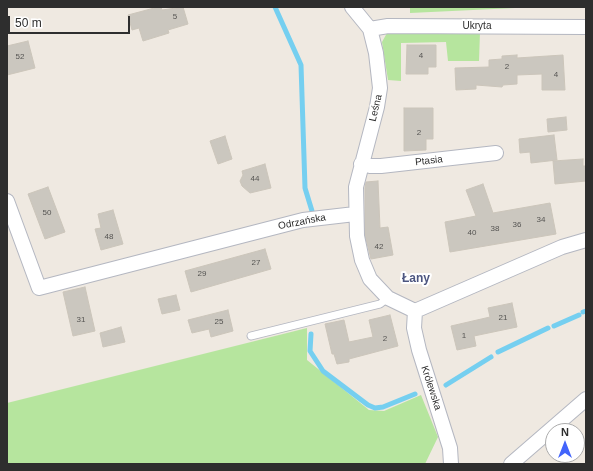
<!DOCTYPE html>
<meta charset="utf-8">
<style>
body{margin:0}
#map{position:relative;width:593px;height:471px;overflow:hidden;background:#efe9e1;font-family:Arial,sans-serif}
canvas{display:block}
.frame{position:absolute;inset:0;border:8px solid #2e2e2e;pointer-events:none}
.north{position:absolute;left:545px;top:423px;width:40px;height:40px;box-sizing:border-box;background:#fff;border:1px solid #ababab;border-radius:50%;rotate:0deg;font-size:11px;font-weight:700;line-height:16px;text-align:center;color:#2e2e2e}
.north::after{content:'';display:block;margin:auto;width:14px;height:18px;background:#4264fb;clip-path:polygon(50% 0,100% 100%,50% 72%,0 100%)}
.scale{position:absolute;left:8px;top:16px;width:122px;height:18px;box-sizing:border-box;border:2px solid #2e2e2e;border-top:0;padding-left:5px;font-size:12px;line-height:14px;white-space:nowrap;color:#2e2e2e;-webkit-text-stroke:3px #fff;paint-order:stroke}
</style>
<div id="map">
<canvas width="593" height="471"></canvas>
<div class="frame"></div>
<div class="north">N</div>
<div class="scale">50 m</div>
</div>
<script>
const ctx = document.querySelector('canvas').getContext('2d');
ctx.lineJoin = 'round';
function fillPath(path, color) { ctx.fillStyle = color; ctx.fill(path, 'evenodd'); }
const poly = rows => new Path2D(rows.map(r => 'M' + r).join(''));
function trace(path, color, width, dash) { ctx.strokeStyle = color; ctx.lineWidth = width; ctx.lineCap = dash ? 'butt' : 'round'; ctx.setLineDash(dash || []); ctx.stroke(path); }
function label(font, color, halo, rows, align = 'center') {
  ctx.font = font + ' Arial,sans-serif'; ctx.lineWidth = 4; ctx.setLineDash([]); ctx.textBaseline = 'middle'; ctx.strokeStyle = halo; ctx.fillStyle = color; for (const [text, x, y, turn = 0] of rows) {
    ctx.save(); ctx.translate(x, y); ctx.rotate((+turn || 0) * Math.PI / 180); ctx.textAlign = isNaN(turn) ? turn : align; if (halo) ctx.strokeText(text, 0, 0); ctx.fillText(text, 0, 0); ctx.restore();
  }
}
fillPath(poly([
 [410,7,536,7,410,13],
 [395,32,480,32,479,61,448,61,446,42,401,43,401,81,388,80,382,42,387,33],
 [307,328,307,360,369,410,384,411,421,395,438,437,425,464,7,464,7,403]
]), '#b6e59e');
trace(poly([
 [275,7,301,65,305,188,312,211],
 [583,312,586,311],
 [554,326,579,315],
 [311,334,310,351,323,371,368,405,375,408,383,407,415,394],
 [498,352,548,328],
 [446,385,491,357]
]), '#75cff0', 5);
const building = poly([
 [158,7,161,7,162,10,183,7,188,24,168,30,169,33,143,41,139,28,132,30,128,15,158,7],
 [28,41,35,68,7,75,7,46,28,41],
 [407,45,436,45,436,67,428,67,428,74,406,74,407,45],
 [517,55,517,58,563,55,565,90,542,90,542,74,517,75,517,84,503,85,502,87,476,85,476,89,456,90,455,68,489,67,489,60,502,59,502,56,517,55],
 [404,108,433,108,433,139,426,139,426,150,404,151,404,108],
 [566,117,567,130,548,132,547,119,566,117],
 [554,135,557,160,531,163,530,152,520,153,519,139,554,135],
 [225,136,232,159,218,164,210,141,225,136],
 [583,159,583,166,586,166,586,181,555,184,553,161,583,159],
 [265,164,271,188,250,193,242,186,240,181,243,175,242,171,265,164],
 [378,181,380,228,388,227,393,255,371,259,365,235,365,188,366,182,378,181],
 [483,184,493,213,550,203,556,234,450,252,445,222,476,216,466,190,483,184],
 [48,187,65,232,45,239,28,194,48,187],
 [113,210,123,244,101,250,95,229,101,228,98,214,113,210],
 [265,249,271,269,191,292,185,271,265,249],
 [85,287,95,331,73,336,63,292,85,287],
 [176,295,180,310,162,314,158,299,176,295],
 [512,303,517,327,474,336,476,346,457,350,451,326,490,317,488,308,512,303],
 [228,310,233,331,211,337,209,329,192,333,188,320,228,310],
 [390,315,398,346,349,359,349,362,337,364,334,354,332,354,325,324,344,320,349,342,373,337,369,320,390,315],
 [121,327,125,342,103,347,100,333,121,327]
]);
fillPath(building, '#cbc7bf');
trace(building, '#cbc5ba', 1);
const lane = poly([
 [251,336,380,304,388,298]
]);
const street = poly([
 [352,7,370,29,376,53,380,88,377,107,356,187,357,236,362,260,370,279,388,298,415,311,562,247,586,240],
 [370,29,388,26,585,27],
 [361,164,370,166,381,166,496,153],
 [7,201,39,288,303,220,355,214],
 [415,311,414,328,419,350,450,448,451,464],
 [511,464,586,399]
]);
trace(lane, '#b4b7c1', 9);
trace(street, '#b4b7c1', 16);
trace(lane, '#fff', 7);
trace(street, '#fff', 14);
label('8px', '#555452', null, [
 ["5",175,17],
 ["4",421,56],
 ["52",20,57],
 ["2",507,67],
 ["4",556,75],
 ["2",419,133],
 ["44",255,179],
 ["50",47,213],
 ["34",541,220],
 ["36",517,225],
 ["38",495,229],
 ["40",472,233],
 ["48",109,237],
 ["42",379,247],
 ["27",256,263],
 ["29",202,274],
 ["21",503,318],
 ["31",81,320],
 ["25",219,322],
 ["1",464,336],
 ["2",385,339]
]);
label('10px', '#2e2e2e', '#fff', [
 ["Ukryta",477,26],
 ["Leśna",376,108,-77],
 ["Ptasia",429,161,-6],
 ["Odrzańska",302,222,-11],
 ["Królewska",431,388,72]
]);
label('bold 12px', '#4d5680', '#fff', [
 ["Łany",416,279]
]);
</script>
